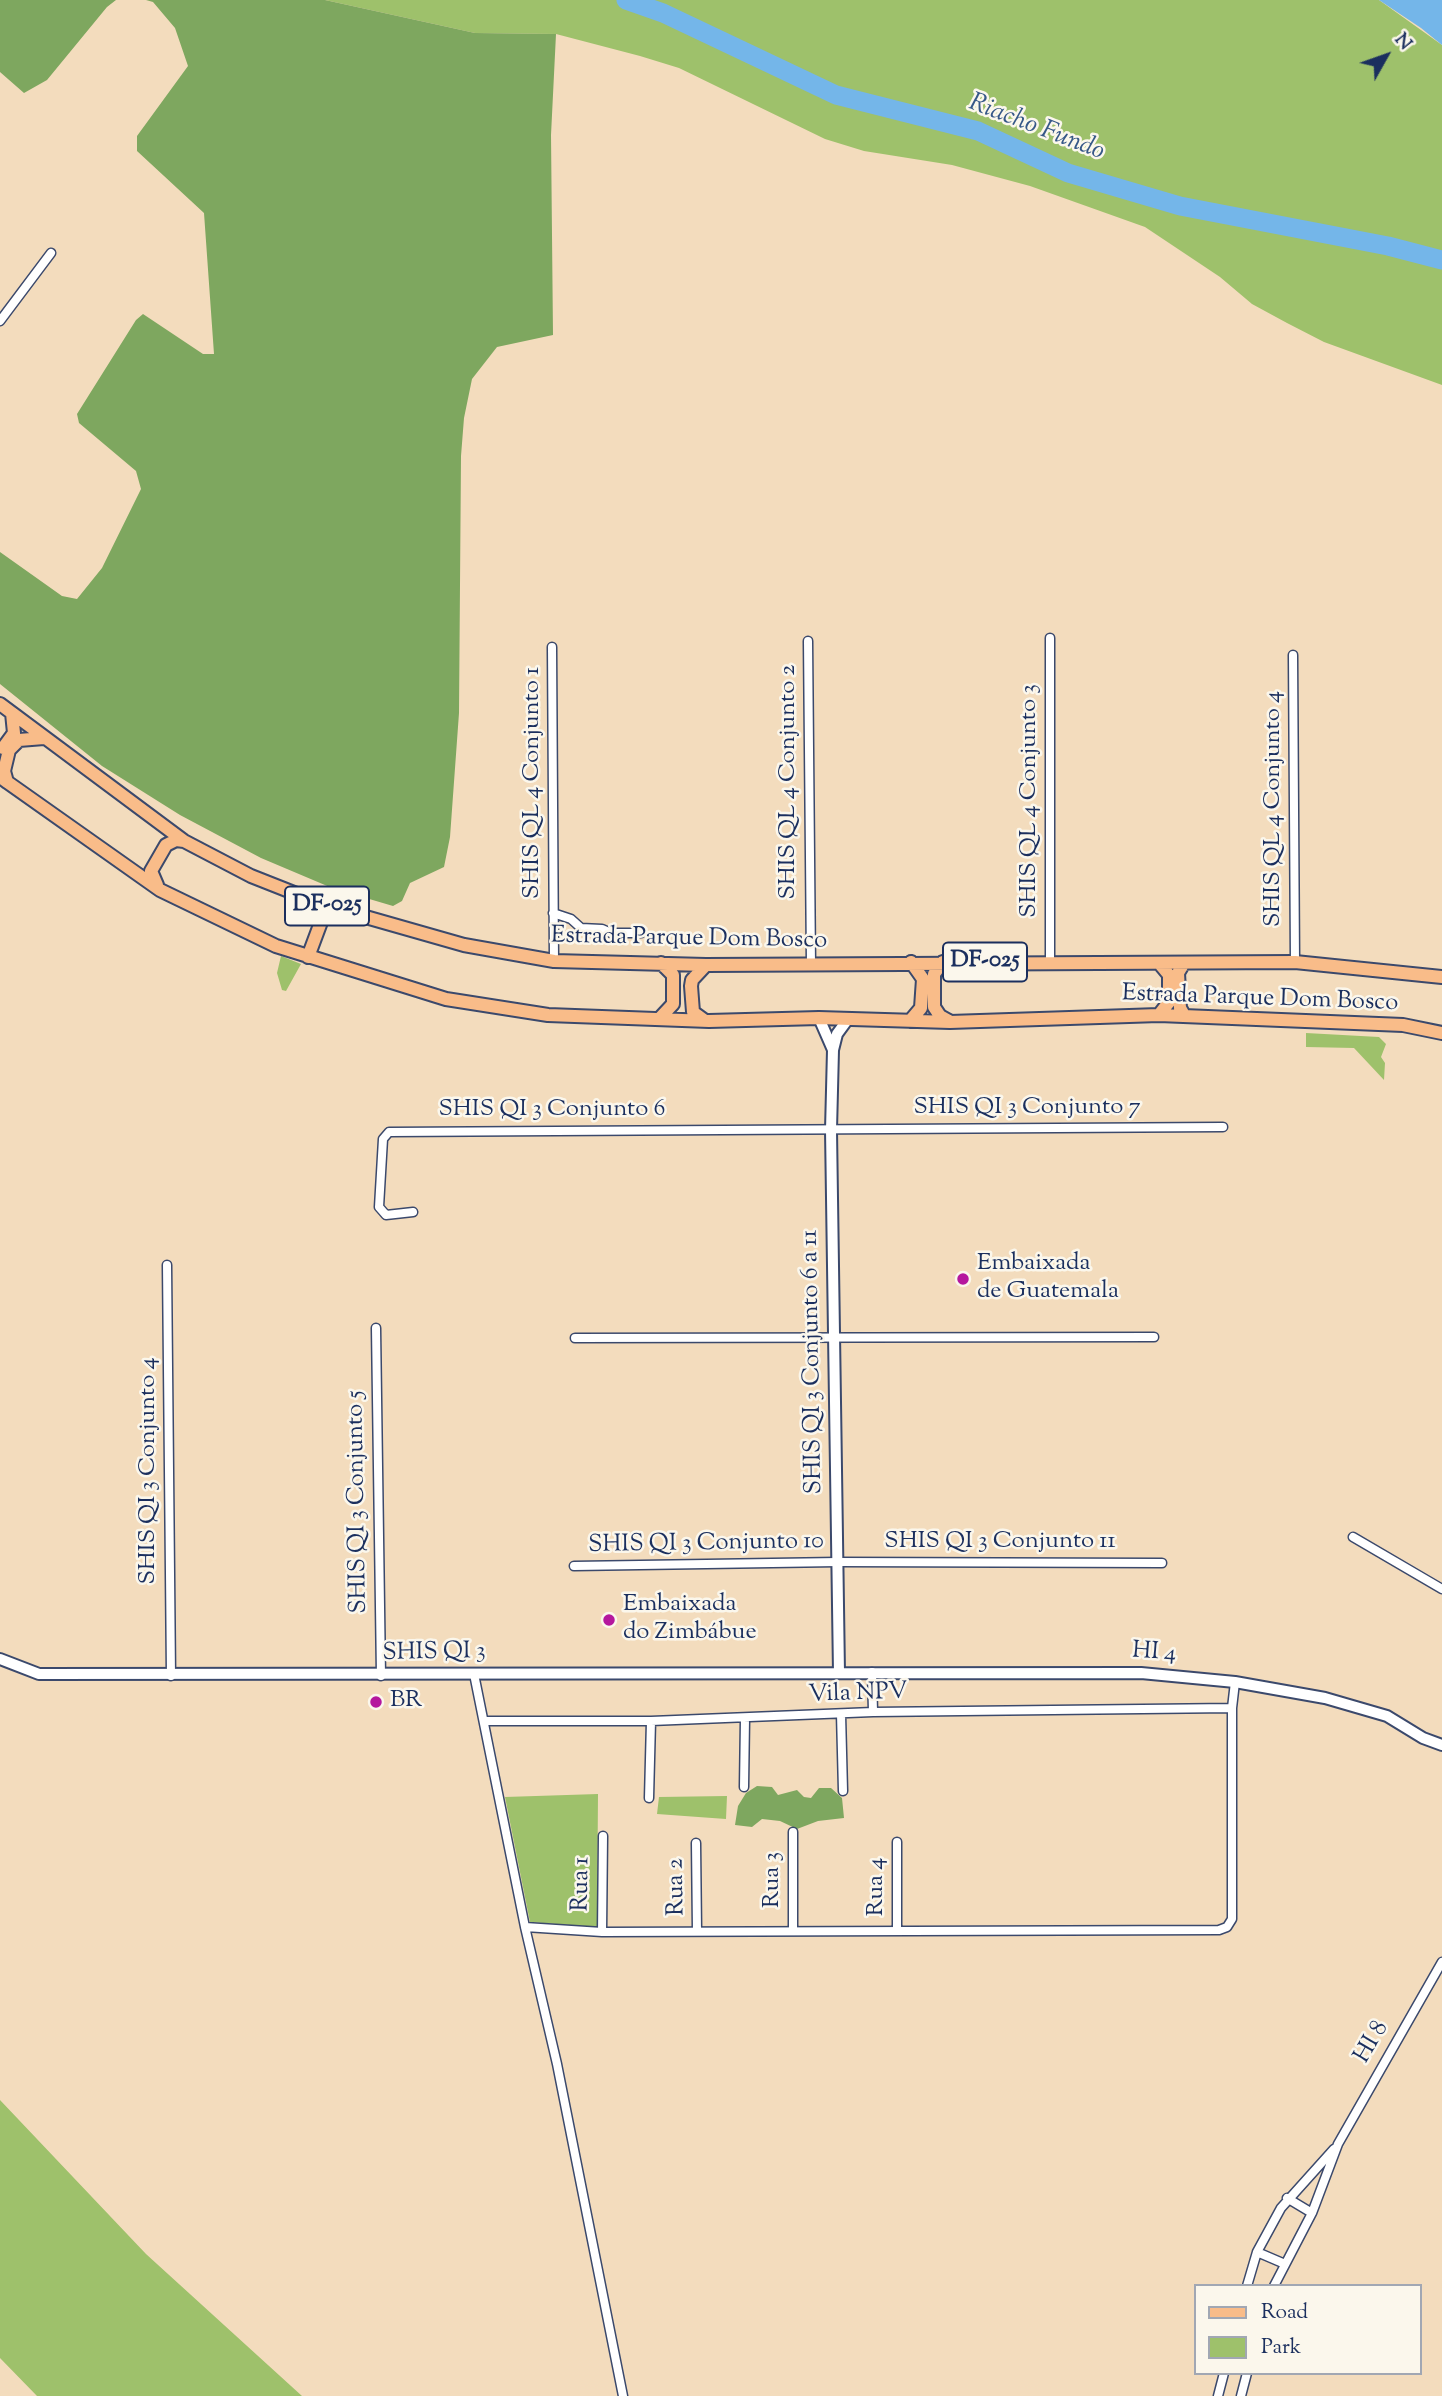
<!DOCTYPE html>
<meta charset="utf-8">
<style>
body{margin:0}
#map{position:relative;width:1442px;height:2396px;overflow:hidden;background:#f3dcbd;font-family:"Sorts Mill Goudy",serif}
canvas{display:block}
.legend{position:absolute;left:1194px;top:2284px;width:228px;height:91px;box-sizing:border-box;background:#fbf7ec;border:2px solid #a1a7b3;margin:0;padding:9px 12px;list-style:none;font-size:21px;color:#1b2f5e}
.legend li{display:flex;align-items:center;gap:14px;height:35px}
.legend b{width:35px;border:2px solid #a1a7b3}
.north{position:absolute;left:1351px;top:21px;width:70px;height:70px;-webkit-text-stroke:5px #fbf7ec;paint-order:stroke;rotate:50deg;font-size:19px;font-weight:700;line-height:28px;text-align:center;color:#1b2f5e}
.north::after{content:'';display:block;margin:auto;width:24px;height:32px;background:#1b2f5e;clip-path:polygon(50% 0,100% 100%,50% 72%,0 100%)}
</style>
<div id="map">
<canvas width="1442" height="2396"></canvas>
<ul class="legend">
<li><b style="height:9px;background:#f9bc89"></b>Road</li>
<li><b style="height:19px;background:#9ec16b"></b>Park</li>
</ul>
<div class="north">N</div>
</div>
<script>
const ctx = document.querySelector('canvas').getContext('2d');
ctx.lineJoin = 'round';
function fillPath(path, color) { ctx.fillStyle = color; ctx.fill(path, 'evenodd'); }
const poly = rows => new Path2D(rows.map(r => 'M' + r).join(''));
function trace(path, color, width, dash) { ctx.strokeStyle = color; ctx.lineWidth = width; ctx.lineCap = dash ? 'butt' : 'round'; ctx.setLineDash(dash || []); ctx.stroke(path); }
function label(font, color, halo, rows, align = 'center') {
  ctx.font = font + ' "Sorts Mill Goudy",serif'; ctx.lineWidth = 5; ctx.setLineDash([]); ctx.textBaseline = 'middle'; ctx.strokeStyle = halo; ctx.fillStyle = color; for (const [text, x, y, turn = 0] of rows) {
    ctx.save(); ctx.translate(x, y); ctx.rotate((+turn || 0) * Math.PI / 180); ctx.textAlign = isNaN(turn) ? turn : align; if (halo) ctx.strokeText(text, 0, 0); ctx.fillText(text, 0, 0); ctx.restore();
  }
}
fillPath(poly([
 [325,0,1379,0,1442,45,1442,385,1324,342,1287,323,1252,304,1220,277,1145,227,1030,186,952,165,864,151,825,139,679,68,640,56,556,34,475,33],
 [281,956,301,964,286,991,282,990,277,973],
 [1306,1033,1379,1037,1386,1044,1381,1057,1385,1063,1384,1080,1354,1048,1306,1047],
 [598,1794,597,1927,530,1922,505,1797],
 [727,1796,726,1819,657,1814,659,1797],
 [0,2100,146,2254,302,2396,37,2396,0,2358]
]), '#9ec16b');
fillPath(poly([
 [0,0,116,0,107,7,47,80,24,93,0,72],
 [146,0,325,0,475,33,556,34,551,135,553,335,497,347,472,379,464,418,461,456,459,713,450,837,444,867,410,883,402,901,393,906,332,888,261,858,180,815,102,766,0,684,0,552,62,596,77,599,102,568,141,489,136,471,79,423,77,414,136,320,143,314,203,354,214,354,204,213,137,151,137,136,188,66,175,28,153,2],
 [757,1786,772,1787,778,1795,797,1790,804,1797,811,1798,819,1788,831,1788,842,1798,844,1818,818,1821,797,1829,780,1821,762,1819,752,1827,735,1825,738,1806,746,1793]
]), '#7ea75f');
fillPath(poly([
 [1379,0,1442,0,1442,45,1421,28]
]), '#74b6e9');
trace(poly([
 [626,0,663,13,836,95,978,131,1068,173,1180,206,1388,246,1442,260]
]), '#74b6e9', 19);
const minor = poly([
 [0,321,51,253],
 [1050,638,1050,963],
 [808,641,811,965],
 [552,647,554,961],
 [1293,655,1295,962],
 [553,913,571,919,581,928,602,929,611,933,641,933],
 [413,1212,386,1215,379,1207,383,1139,389,1132,1223,1127],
 [167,1265,171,1676],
 [376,1328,381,1676],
 [575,1338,1154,1337],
 [1353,1537,1442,1589],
 [574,1566,838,1562,1162,1563],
 [872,1672,873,1712],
 [474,1674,525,1927,557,2064,623,2396],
 [841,1714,843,1791],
 [485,1721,651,1721,873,1712,1232,1708],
 [744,1787,745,1719],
 [649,1798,651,1721],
 [897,1842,897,1931],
 [696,1843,697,1931],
 [525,1927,602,1932,1219,1930,1227,1927,1232,1919,1232,1708,1235,1682],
 [793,1929,793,1832],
 [602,1932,603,1836],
 [1287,2198,1312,2213],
 [1257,2252,1285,2264],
 [1247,2286,1257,2252,1281,2208,1334,2149],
 [1274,2286,1312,2213,1338,2144,1442,1962],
 [1218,2396,1224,2373],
 [1241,2396,1247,2373]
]);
const tertiary = poly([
 [819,1018,833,1050],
 [0,1659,39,1674,1141,1673,1235,1682,1325,1698,1387,1716,1423,1738,1442,1745],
 [839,1673,831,1130,833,1050,837,1034,848,1019]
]);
const primary = poly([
 [0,704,184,841,251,876,327,906,464,945,554,961,706,965,1295,962,1442,977],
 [3,748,14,733,12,713],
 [0,777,160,890,276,946,446,999,548,1015,709,1021,819,1018,950,1022,1159,1015,1403,1025,1442,1033],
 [7,782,4,771,9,750,19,740,44,738],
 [157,885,151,871,166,845,176,840,184,841],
 [308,957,327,906],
 [943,962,934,974,934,1007,940,1016,949,1021],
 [1159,1015,1169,1002,1169,975,1159,963],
 [1184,1015,1180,1008,1178,973,1184,963],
 [659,1019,673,1004,673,975,661,963],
 [704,1020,693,1012,691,986,692,980,706,965],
 [910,1021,921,1008,923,979,911,962]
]);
trace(minor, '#3b496c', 11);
trace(tertiary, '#3b496c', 14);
trace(primary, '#3b496c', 16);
trace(minor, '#fff', 8);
trace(tertiary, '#fff', 10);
trace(primary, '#f9bc89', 12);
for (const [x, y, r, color] of [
 [963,1279,7,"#b5179e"],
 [609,1620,7,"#b5179e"],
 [376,1702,7,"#b5179e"]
]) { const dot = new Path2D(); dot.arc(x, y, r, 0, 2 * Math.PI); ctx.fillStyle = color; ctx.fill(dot); trace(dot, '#fbf7ec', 2.5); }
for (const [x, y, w] of [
 [327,906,84],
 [985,962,84]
]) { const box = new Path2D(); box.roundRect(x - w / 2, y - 19.5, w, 39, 5); ctx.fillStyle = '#fbf7ec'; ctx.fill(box); trace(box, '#1b2f5e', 2); }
label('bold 23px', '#1b2f5e', null, [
 ["DF-025",327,906],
 ["DF-025",985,962]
]);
label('24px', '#1b2f5e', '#fbf7ec', [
 ["SHIS QL 4 Conjunto 2",790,782,-90],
 ["SHIS QL 4 Conjunto 1",534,783,-90],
 ["SHIS QL 4 Conjunto 3",1031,801,-90],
 ["SHIS QL 4 Conjunto 4",1275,809,-90],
 ["Estrada Parque Dom Bosco",689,940,1],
 ["Estrada Parque Dom Bosco",1260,1000,2],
 ["SHIS QI 3 Conjunto 7",1027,1109],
 ["SHIS QI 3 Conjunto 6",552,1111],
 ["SHIS QI 3 Conjunto 6 a 11",814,1362,-91],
 ["SHIS QI 3 Conjunto 4",150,1471,-90],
 ["SHIS QI 3 Conjunto 5",359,1502,-91],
 ["SHIS QI 3 Conjunto 11",1000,1543],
 ["SHIS QI 3 Conjunto 10",706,1545,-1],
 ["SHIS QI 3",434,1654,-1],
 ["HI 4",1154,1654,4],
 ["Vila NPV",858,1695,-2],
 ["Rua 3",774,1880,-90],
 ["Rua 1",583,1884,-89],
 ["Rua 2",678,1887,-91],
 ["Rua 4",878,1887,-90],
 ["HI 8",1373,2043,-60]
]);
label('24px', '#1b2f5e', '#fbf7ec', [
 ["Embaixada",977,1265],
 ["de Guatemala",977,1293],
 ["Embaixada",623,1606],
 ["do Zimbábue",623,1634],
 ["BR",390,1702]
], 'left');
label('italic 26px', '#365888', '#fbf7ec', [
 ["Riacho Fundo",1036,129,21]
]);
</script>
